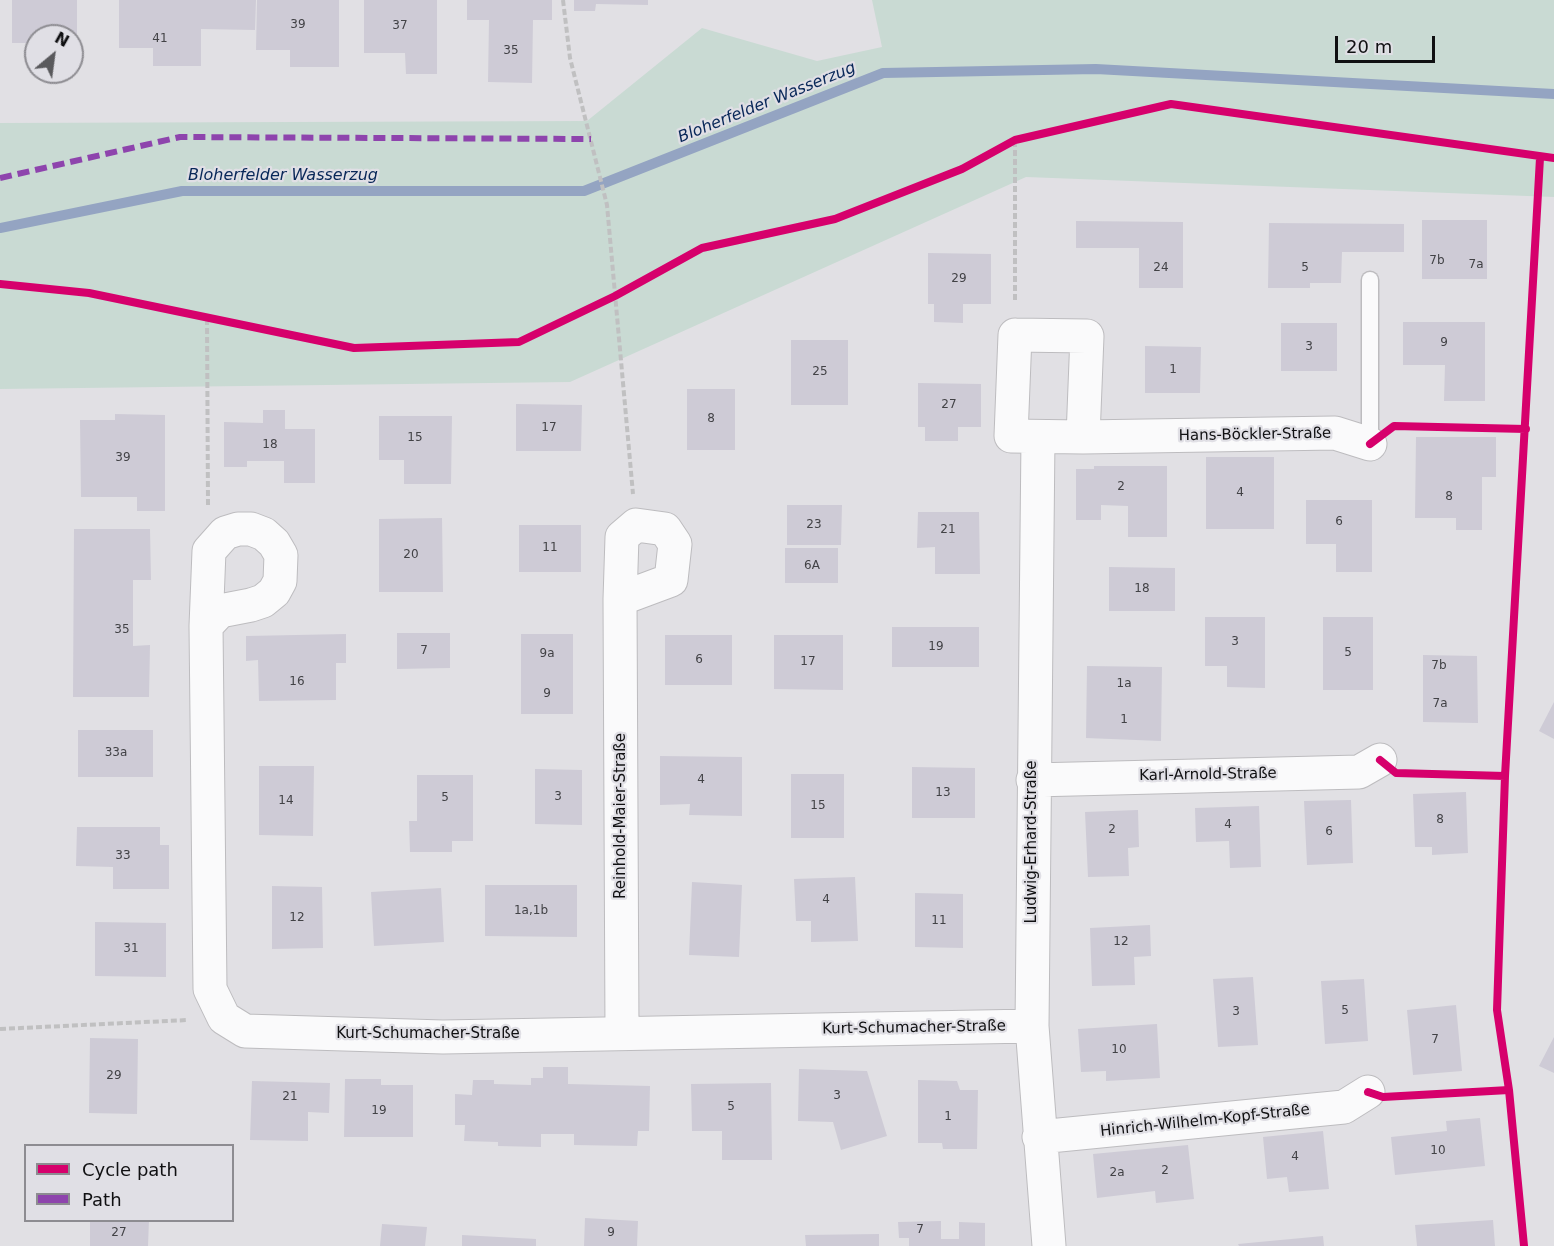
<!DOCTYPE html>
<meta charset="utf-8">
<style>
body{margin:0}
#map{position:relative;width:1554px;height:1246px;overflow:hidden;background:#e1e0e4;font-family:"DejaVu Sans",sans-serif}
canvas{display:block}
.legend{position:absolute;left:24px;top:1144px;width:210px;height:78px;box-sizing:border-box;background:#e0dfe5;border:2px solid #8d8c91;margin:0;padding:8px 10px;list-style:none;font-size:18px;color:#101012}
.legend li{display:flex;align-items:center;gap:12px;height:30px}
.legend b{width:30px;border:2px solid #8d8c91}
.north{position:absolute;left:24px;top:24px;width:60px;height:60px;box-sizing:border-box;background:#e0dfe5;border:2px solid #8d8c91;border-radius:50%;rotate:29deg;font-size:16px;font-weight:700;line-height:24px;text-align:center;color:#101012}
.north::after{content:'';display:block;margin:auto;width:21px;height:27px;background:#59595c;clip-path:polygon(50% 0,100% 100%,50% 72%,0 100%)}
.scale{position:absolute;left:1335px;top:36px;width:100px;height:27px;box-sizing:border-box;border:3px solid #101012;border-top:0;padding-left:8px;font-size:18px;line-height:21px;white-space:nowrap;color:#101012;-webkit-text-stroke:4px #e0dfe5;paint-order:stroke}
</style>
<div id="map">
<canvas width="1554" height="1246"></canvas>
<ul class="legend">
<li><b style="height:8px;background:#d6006c"></b>Cycle path</li>
<li><b style="height:8px;background:#8e44ad"></b>Path</li>
</ul>
<div class="north">N</div>
<div class="scale">20 m</div>
</div>
<script>
const ctx = document.querySelector('canvas').getContext('2d');
ctx.lineJoin = 'round';
function fillPath(path, color) { ctx.fillStyle = color; ctx.fill(path, 'evenodd'); }
const poly = rows => new Path2D(rows.map(r => 'M' + r).join(''));
function trace(path, color, width, dash) { ctx.strokeStyle = color; ctx.lineWidth = width; ctx.lineCap = dash ? 'butt' : 'round'; ctx.setLineDash(dash || []); ctx.stroke(path); }
function label(font, color, halo, rows, align = 'center') {
  ctx.font = font + ' "DejaVu Sans",sans-serif'; ctx.lineWidth = 4.5; ctx.setLineDash([]); ctx.textBaseline = 'middle'; ctx.strokeStyle = halo; ctx.fillStyle = color; for (const [text, x, y, turn = 0] of rows) {
    ctx.save(); ctx.translate(x, y); ctx.rotate((+turn || 0) * Math.PI / 180); ctx.textAlign = isNaN(turn) ? turn : align; if (halo) ctx.strokeText(text, 0, 0); ctx.fillText(text, 0, 0); ctx.restore();
  }
}
fillPath(poly([
 [872,0,1554,0,1554,197,1026,177,570,382,0,389,0,123,587,121,702,28,817,61,882,47]
]), '#c9dad3');
trace(poly([
 [0,228,182,191,584,191,883,73,1096,69,1554,94]
]), '#94a4c2', 10);
fillPath(poly([
 [12,0,77,0,77,57,72,56,72,36,36,36,36,43,12,43],
 [119,0,256,0,255,30,201,29,201,66,153,66,153,48,119,48],
 [257,0,339,0,339,67,290,67,290,50,256,50],
 [364,0,437,0,437,74,406,74,405,53,364,53],
 [467,0,552,0,552,20,533,20,532,83,488,82,489,20,467,20],
 [574,0,648,0,648,5,596,4,595,11,574,11],
 [1422,220,1487,220,1487,279,1422,279],
 [1076,221,1183,222,1183,288,1139,288,1139,248,1076,248],
 [1269,223,1404,224,1404,252,1342,252,1341,283,1310,283,1310,288,1268,288],
 [928,253,991,254,991,304,963,304,963,323,934,322,934,304,928,304],
 [1403,322,1485,322,1485,401,1444,401,1445,365,1403,365],
 [1281,323,1337,323,1337,371,1281,371],
 [791,340,848,340,848,405,791,405],
 [1145,346,1201,347,1200,393,1145,393],
 [918,383,981,384,981,427,958,427,958,441,925,441,925,427,918,427],
 [687,389,735,389,735,450,687,450],
 [516,404,582,405,581,451,516,451],
 [263,410,285,410,285,429,315,429,315,483,284,483,284,461,247,461,247,467,224,467,224,422,263,423],
 [115,414,165,415,165,511,137,511,137,497,81,497,80,420,115,420],
 [379,416,452,416,451,484,404,484,404,460,379,460],
 [1416,437,1496,437,1496,477,1482,477,1482,530,1456,530,1456,518,1415,518],
 [1206,457,1274,457,1274,529,1206,529],
 [1094,466,1167,466,1167,537,1128,537,1128,506,1101,505,1101,520,1076,520,1076,469,1094,469],
 [1306,500,1372,500,1372,572,1336,572,1336,544,1306,544],
 [787,505,842,505,841,545,787,545],
 [918,512,979,512,980,574,935,574,935,547,917,548],
 [442,518,443,592,379,592,379,519],
 [519,525,581,525,581,572,519,572],
 [74,529,150,529,151,580,133,580,133,646,150,645,149,697,73,697],
 [785,548,838,548,838,583,785,583],
 [1109,567,1175,568,1175,611,1109,611],
 [1205,617,1265,617,1265,688,1227,687,1227,666,1205,666],
 [1323,617,1373,617,1373,690,1323,690],
 [892,627,979,627,979,667,892,667],
 [397,633,450,633,450,668,397,669],
 [346,634,346,663,336,663,336,700,259,701,258,660,246,661,246,636],
 [521,634,573,634,573,714,521,714],
 [665,635,732,635,732,685,665,685],
 [774,635,843,635,843,690,774,689],
 [1423,655,1477,656,1478,723,1423,722],
 [1087,666,1162,667,1161,741,1086,738],
 [1554,702,1554,739,1539,731],
 [78,730,153,730,153,777,78,777],
 [660,756,742,757,742,816,689,815,690,804,660,805],
 [259,766,314,766,313,836,259,835],
 [912,767,975,768,975,818,912,818],
 [535,769,582,770,582,825,535,824],
 [791,774,844,774,844,838,791,838],
 [417,775,473,775,473,841,452,841,452,852,410,852,409,821,417,821],
 [1466,792,1468,853,1432,855,1432,847,1415,847,1413,794],
 [1351,800,1353,863,1307,865,1304,801],
 [1259,806,1261,867,1230,868,1229,841,1196,842,1195,808],
 [1138,810,1139,847,1128,848,1129,876,1088,877,1085,812],
 [77,827,160,827,160,845,169,845,169,889,113,889,113,867,76,866],
 [855,877,858,941,811,942,811,921,796,921,794,879],
 [692,882,742,885,739,957,689,955],
 [485,885,577,885,577,937,485,936],
 [272,886,322,887,323,948,272,949],
 [441,888,444,942,374,946,371,892],
 [915,893,963,894,963,948,915,947],
 [95,922,166,923,166,977,95,976],
 [1150,925,1151,956,1134,957,1135,985,1092,986,1090,928],
 [1253,977,1258,1045,1218,1047,1213,979],
 [1364,979,1368,1041,1325,1044,1321,981],
 [1456,1005,1462,1071,1413,1075,1407,1010],
 [1157,1024,1160,1078,1106,1081,1106,1071,1081,1072,1078,1029],
 [1554,1037,1554,1073,1539,1066],
 [90,1038,138,1039,137,1114,89,1113],
 [543,1067,568,1067,568,1084,650,1086,649,1131,638,1131,637,1146,574,1145,574,1134,541,1134,541,1147,498,1146,498,1142,464,1141,465,1125,455,1125,455,1094,472,1095,473,1080,494,1080,494,1084,531,1085,531,1078,543,1078],
 [799,1069,867,1071,887,1136,841,1150,833,1122,798,1121],
 [345,1079,381,1079,381,1085,413,1085,413,1137,344,1137],
 [918,1080,957,1081,960,1090,978,1090,977,1149,943,1149,942,1143,918,1143],
 [252,1081,330,1083,329,1113,308,1112,308,1141,250,1140],
 [771,1083,772,1160,722,1160,722,1131,692,1131,691,1084],
 [1480,1118,1485,1166,1395,1175,1391,1137,1447,1131,1446,1121],
 [1323,1131,1329,1189,1289,1192,1287,1177,1267,1179,1263,1137],
 [1188,1145,1194,1199,1156,1203,1155,1191,1097,1198,1093,1154],
 [585,1218,638,1221,637,1246,584,1246],
 [90,1220,149,1220,148,1246,90,1246],
 [1493,1220,1495,1246,1417,1246,1415,1225],
 [941,1221,941,1239,959,1239,959,1222,985,1223,985,1246,909,1246,909,1238,899,1238,898,1222],
 [382,1224,427,1227,425,1246,380,1246],
 [879,1234,879,1246,806,1246,805,1235],
 [462,1235,536,1239,536,1246,462,1246],
 [1323,1236,1324,1246,1239,1246,1238,1244]
]), '#cecbd6');
const lane = poly([
 [1370,444,1370,280]
]);
const street = poly([
 [1015,335,1087,336,1083,437,1011,436,1015,335],
 [1038,437,1032,1026,1049,1246],
 [1083,437,1335,433,1370,444],
 [620,599,671,580,675,544,665,529,636,525,622,537,620,599,622,1032],
 [206,626,220,611,251,605,263,601,274,592,280,581,281,555,274,543,264,534,251,529,238,529,225,533,209,551,206,626,210,989,224,1018,245,1031,443,1037,1032,1026],
 [1033,780,1359,772,1380,760],
 [1039,1137,1344,1107,1368,1092]
]);
trace(lane, '#bdbcbf', 19);
trace(street, '#bdbcbf', 35);
trace(poly([
 [563,0,570,58,607,205,633,494],
 [1015,141,1015,301],
 [0,284,89,293,354,348,519,342,615,296,702,248,835,219,962,169,1015,140,1171,104,1554,158],
 [207,319,208,505],
 [0,1029,188,1020]
]), '#c0c0c1', 4, [6, 3]);
trace(lane, '#fafafb', 16);
trace(street, '#fafafb', 33);
trace(poly([
 [0,178,180,137,591,139]
]), '#8e44ad', 6, [12, 6]);
trace(poly([
 [0,284,89,293,354,348,519,342,615,296,702,248,835,219,962,169,1015,140,1171,104,1554,158],
 [1370,444,1394,426,1526,429],
 [1380,760,1396,773,1505,776],
 [1368,1092,1383,1097,1509,1090],
 [1524,1246,1509,1090,1497,1010,1505,776,1540,158]
]), '#d6006c', 8);
label('12px', '#424246', null, [
 ["39",298,25],
 ["37",400,26],
 ["41",160,39],
 ["35",511,51],
 ["7b",1437,261],
 ["7a",1476,265],
 ["24",1161,268],
 ["5",1305,268],
 ["29",959,279],
 ["9",1444,343],
 ["3",1309,347],
 ["1",1173,370],
 ["25",820,372],
 ["27",949,405],
 ["8",711,419],
 ["17",549,428],
 ["15",415,438],
 ["18",270,445],
 ["39",123,458],
 ["2",1121,487],
 ["4",1240,493],
 ["8",1449,497],
 ["6",1339,522],
 ["23",814,525],
 ["21",948,530],
 ["11",550,548],
 ["20",411,555],
 ["6A",812,566],
 ["18",1142,589],
 ["35",122,630],
 ["3",1235,642],
 ["19",936,647],
 ["7",424,651],
 ["5",1348,653],
 ["9a",547,654],
 ["6",699,660],
 ["17",808,662],
 ["7b",1439,666],
 ["16",297,682],
 ["1a",1124,684],
 ["9",547,694],
 ["7a",1440,704],
 ["1",1124,720],
 ["33a",116,753],
 ["4",701,780],
 ["13",943,793],
 ["3",558,797],
 ["5",445,798],
 ["14",286,801],
 ["15",818,806],
 ["8",1440,820],
 ["4",1228,825],
 ["2",1112,830],
 ["6",1329,832],
 ["33",123,856],
 ["4",826,900],
 ["1a,1b",531,911],
 ["12",297,918],
 ["11",939,921],
 ["12",1121,942],
 ["31",131,949],
 ["5",1345,1011],
 ["3",1236,1012],
 ["7",1435,1040],
 ["10",1119,1050],
 ["29",114,1076],
 ["3",837,1096],
 ["21",290,1097],
 ["5",731,1107],
 ["19",379,1111],
 ["1",948,1117],
 ["10",1438,1151],
 ["4",1295,1157],
 ["2",1165,1171],
 ["2a",1117,1173],
 ["7",920,1230],
 ["27",119,1233],
 ["9",611,1233]
]);
label('15px', '#101012', '#e0dfe5', [
 ["Hans-Böckler-Straße",1255,435,-1],
 ["Karl-Arnold-Straße",1208,775,-1],
 ["Reinhold-Maier-Straße",621,816,-90],
 ["Ludwig-Erhard-Straße",1032,842,-90],
 ["Kurt-Schumacher-Straße",914,1028,-1],
 ["Kurt-Schumacher-Straße",428,1034],
 ["Hinrich-Wilhelm-Kopf-Straße",1205,1121,-6]
]);
label('italic 16px', '#082758', '#e0dfe5', [
 ["Bloherfelder Wasserzug",767,103,-22],
 ["Bloherfelder Wasserzug",283,176]
]);
</script>
